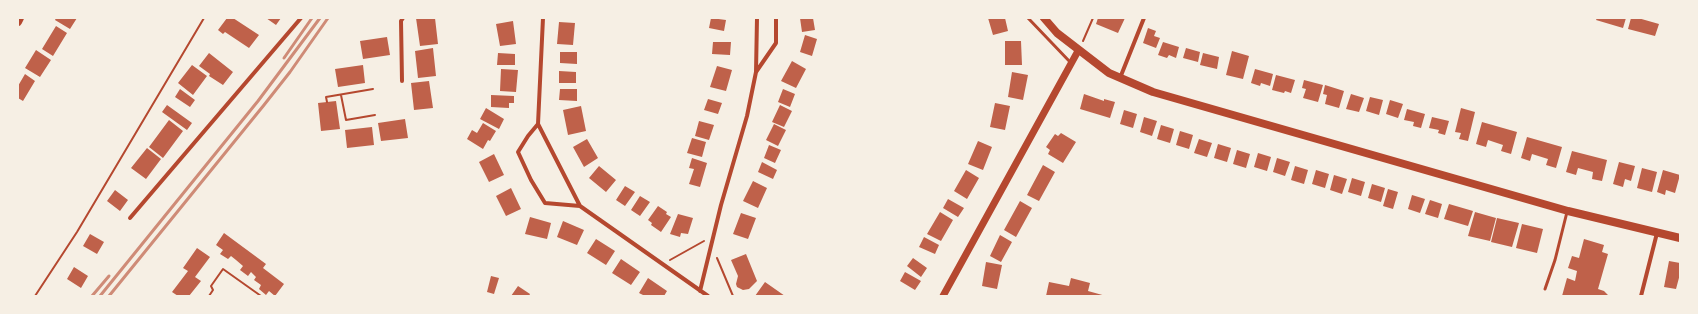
<!DOCTYPE html>
<style>
body{margin:0}
#map{position:relative;width:1698px;height:314px;overflow:hidden;background:#f6efe4;font-family:"DM Sans",sans-serif}
canvas{display:block}
.frame{position:absolute;inset:0;border:19px solid #f6efe4;pointer-events:none}
</style>
<div id="map">
<canvas width="1698" height="314"></canvas>
<div class="frame"></div>
</div>
<script>
const ctx = document.querySelector('canvas').getContext('2d');
ctx.lineJoin = 'round';
function fillPath(path, color) { ctx.fillStyle = color; ctx.fill(path, 'evenodd'); }
const poly = rows => new Path2D(rows.map(r => 'M' + r).join(''));
function trace(path, color, width, dash) { ctx.strokeStyle = color; ctx.lineWidth = width; ctx.lineCap = dash ? 'butt' : 'round'; ctx.setLineDash(dash || []); ctx.stroke(path); }
fillPath(poly([
 [56,18,77,18,70,29,55,20],
 [227,18,233,18,259,35,249,48,225,32,223,34,218,30],
 [266,18,281,18,276,25],
 [416,18,435,18,438,44,420,46],
 [711,18,726,20,724,31,709,28],
 [800,18,813,18,815,30,802,32],
 [988,18,1005,18,1008,31,993,35],
 [1098,18,1125,18,1118,33,1096,24],
 [1597,18,1626,18,1623,28,1596,20],
 [1631,18,1638,18,1659,24,1655,36,1628,29],
 [513,21,516,44,500,46,496,24],
 [559,22,575,23,573,45,557,44],
 [56,26,67,33,53,56,42,49],
 [1148,28,1156,31,1154,36,1160,38,1156,48,1143,43],
 [805,35,817,39,812,56,800,52],
 [387,37,390,55,363,59,360,41],
 [1005,41,1021,41,1022,65,1005,65],
 [713,42,731,42,730,55,712,54],
 [1163,42,1179,47,1176,58,1169,55,1167,58,1158,55],
 [433,48,436,76,418,78,415,51],
 [1186,48,1200,52,1198,62,1183,58],
 [36,50,51,60,40,77,25,68],
 [1232,51,1249,56,1243,79,1226,75],
 [560,52,577,52,577,64,560,63],
 [209,53,233,72,223,85,209,76,210,74,199,66],
 [498,53,515,54,515,65,497,65],
 [1203,53,1219,57,1217,69,1200,65],
 [792,61,806,69,796,88,781,81],
 [192,65,207,76,193,95,178,83],
 [363,65,365,83,338,87,335,69],
 [717,66,732,70,726,91,710,87],
 [501,69,518,70,516,92,500,91],
 [1255,69,1273,74,1270,86,1261,83,1260,86,1251,83],
 [559,71,576,72,576,83,559,83],
 [1012,72,1028,75,1023,100,1008,97],
 [25,74,35,81,23,101,18,98,18,86],
 [1276,75,1295,80,1291,93,1285,91,1284,93,1272,90],
 [1304,80,1323,85,1318,102,1303,98,1306,89,1302,88],
 [429,81,433,108,414,110,411,83],
 [1325,85,1344,91,1339,108,1325,104,1327,95,1323,94],
 [180,89,195,100,190,107,175,97],
 [560,89,577,89,577,101,559,100],
 [783,89,795,94,790,107,778,102],
 [1084,94,1104,101,1104,99,1115,102,1110,118,1080,109],
 [1351,94,1364,98,1359,112,1346,109],
 [491,95,514,96,514,103,509,103,509,108,491,107],
 [1370,97,1383,100,1379,115,1366,111],
 [708,99,722,103,718,114,704,110],
 [1390,100,1403,104,1398,118,1386,114],
 [336,101,340,129,321,131,318,103],
 [995,103,1010,106,1005,130,990,127],
 [167,105,192,123,187,130,162,112],
 [780,105,792,111,784,127,772,122],
 [581,106,586,131,568,135,563,110],
 [486,108,504,119,499,129,480,119],
 [1461,108,1475,112,1468,141,1459,139,1461,133,1455,132],
 [1407,109,1425,114,1421,128,1413,126,1414,122,1404,120],
 [1124,110,1137,114,1133,128,1120,124],
 [1144,117,1157,121,1152,136,1140,132],
 [1432,117,1449,121,1445,135,1438,133,1439,130,1429,128],
 [405,119,408,138,381,141,378,123],
 [169,120,183,131,163,158,149,147],
 [699,121,714,125,709,140,695,136],
 [1482,122,1517,132,1511,154,1501,151,1503,145,1488,140,1486,147,1476,144],
 [483,123,496,131,490,141,488,140,483,149,467,139,472,130,477,133],
 [774,124,786,130,778,146,766,140],
 [1161,125,1174,129,1170,143,1157,139],
 [372,127,374,145,347,148,345,130],
 [1180,131,1193,135,1189,149,1176,145],
 [1061,133,1076,142,1063,163,1048,154,1050,150,1046,147,1055,134,1058,136],
 [1527,137,1562,147,1556,168,1546,165,1548,159,1532,154,1530,161,1521,158],
 [692,138,706,142,702,157,687,153],
 [587,139,598,158,584,167,573,147],
 [1199,139,1212,143,1207,157,1194,153],
 [978,141,992,147,983,170,968,164],
 [1218,144,1231,148,1227,162,1214,158],
 [769,145,781,150,775,163,764,158],
 [147,148,161,159,146,179,131,168],
 [1237,150,1250,154,1246,168,1233,164],
 [1572,151,1607,160,1602,181,1592,179,1593,172,1578,168,1576,175,1566,172],
 [1258,153,1271,157,1267,171,1254,167],
 [494,154,504,175,489,182,479,162],
 [692,158,707,163,700,187,689,184,694,169,689,168],
 [1277,158,1290,162,1285,176,1273,172],
 [762,162,777,170,773,179,758,172],
 [1619,162,1635,166,1631,181,1625,179,1623,187,1613,184],
 [1043,165,1055,172,1039,201,1027,195],
 [599,166,616,180,606,192,589,178],
 [1295,166,1308,170,1304,184,1291,180],
 [1642,168,1657,172,1652,192,1637,188],
 [966,170,979,178,967,199,954,191],
 [1316,170,1329,174,1325,188,1312,184],
 [1663,170,1680,175,1675,193,1666,190,1665,195,1657,192],
 [1334,175,1347,179,1342,194,1330,190],
 [1352,178,1365,182,1361,196,1348,192],
 [753,181,767,188,758,208,743,201],
 [1372,184,1385,188,1381,202,1368,198],
 [625,186,635,192,625,206,616,200],
 [511,188,521,209,506,216,496,196],
 [1388,189,1398,192,1393,209,1383,206],
 [115,190,128,200,120,211,107,201],
 [1412,195,1425,199,1420,213,1408,209],
 [640,196,650,202,640,216,631,210],
 [948,199,964,208,958,217,943,208],
 [1430,200,1442,204,1438,218,1425,214],
 [1020,201,1032,208,1016,237,1004,230],
 [1449,204,1473,211,1468,226,1444,219],
 [658,206,667,212,666,214,671,217,661,232,651,225,652,223,648,220],
 [940,212,953,220,941,241,927,234],
 [1475,212,1496,218,1490,241,1468,236],
 [741,213,756,218,748,239,733,234],
 [678,214,693,218,688,234,681,233,680,237,670,234],
 [530,217,551,223,547,239,525,234],
 [1497,218,1519,223,1512,247,1491,242],
 [563,221,584,230,577,245,557,237],
 [1522,224,1543,229,1537,253,1516,248],
 [224,233,266,264,263,268,284,284,275,296,269,291,266,295,259,289,261,285,254,280,256,277,251,272,248,276,240,270,243,266,236,260,231,256,228,259,220,254,223,250,216,245],
 [90,234,104,242,97,254,83,246],
 [1000,235,1012,242,1001,262,990,256],
 [924,237,939,245,935,254,919,247],
 [596,239,615,251,606,265,587,253],
 [1584,239,1604,245,1602,252,1608,254,1598,289,1604,291,1609,296,1562,296,1567,278,1575,281,1577,271,1568,268,1572,256,1579,258],
 [197,248,210,257,195,277,201,281,189,296,178,296,172,292,188,271,183,268],
 [746,254,757,281,749,289,743,290,737,287,736,284,738,276,731,260],
 [913,258,927,268,921,277,907,266],
 [621,259,640,272,631,285,612,273],
 [1669,261,1680,263,1680,274,1676,289,1664,287],
 [986,262,1002,265,997,289,982,286],
 [74,267,88,276,81,288,67,279],
 [905,272,921,281,915,290,900,281],
 [491,276,499,278,494,294,487,292],
 [648,278,667,291,664,296,645,296,639,293],
 [1071,278,1090,283,1088,291,1106,296,1046,296,1049,282,1069,286],
 [765,282,785,296,755,296],
 [518,286,530,294,529,296,511,296]
]), '#bf614a');
trace(poly([
 [1083,41,1093,18],
 [341,95,346,120,375,115],
 [327,102,326,97,373,89],
 [717,258,733,296],
 [670,260,704,241],
 [35,296,77,232,204,18],
 [209,296,213,290,211,286,223,269,261,296]
]), '#b5482f', 2);
trace(poly([
 [1028,18,1071,63],
 [1545,289,1555,260,1567,212]
]), '#b5482f', 3);
trace(poly([
 [543,18,538,124,580,206,708,296],
 [756,72,776,43,776,18],
 [1120,78,1144,18],
 [402,81,401,21,403,18],
 [538,124,528,136,518,152,531,180,545,203,580,206],
 [130,218,301,18],
 [700,291,721,205,747,116,756,72,757,18],
 [1641,296,1657,233]
]), '#b5482f', 4);
trace(poly([
 [943,296,1078,51]
]), '#b5482f', 7);
trace(poly([
 [1044,18,1057,33,1109,73,1153,92,1568,211,1680,238],
 [18,22,20,18]
]), '#b5482f', 8);
trace(poly([
 [284,58,312,18],
 [92,296,109,276],
 [100,296,258,101,320,18],
 [109,296,264,105,290,72,328,18]
]), '#cf8b77', 3);
</script>
